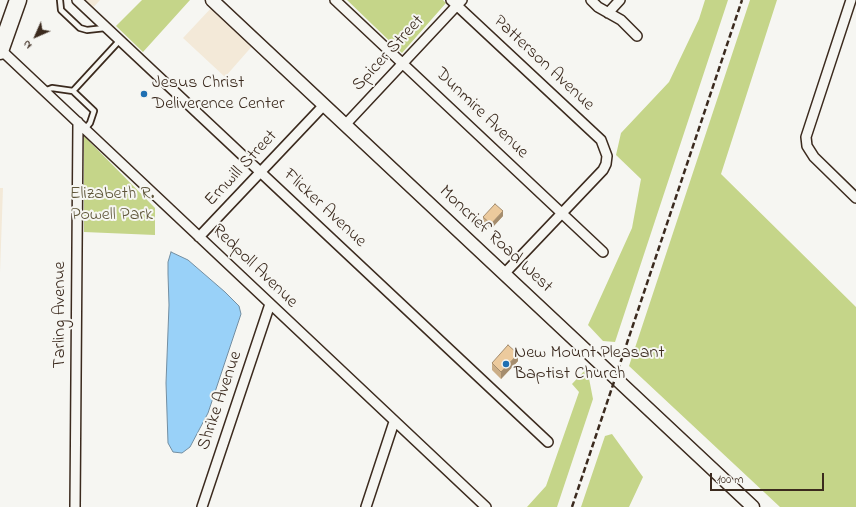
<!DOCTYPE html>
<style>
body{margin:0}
#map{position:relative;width:856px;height:507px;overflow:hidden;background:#f6f6f2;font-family:"Indie Flower",sans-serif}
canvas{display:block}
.north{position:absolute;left:16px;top:16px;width:40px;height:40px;-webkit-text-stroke:3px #f6f6f2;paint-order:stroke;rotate:225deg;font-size:11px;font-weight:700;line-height:16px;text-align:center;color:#3b2a1e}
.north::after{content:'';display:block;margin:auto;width:14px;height:18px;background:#3b2a1e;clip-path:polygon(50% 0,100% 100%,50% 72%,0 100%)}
.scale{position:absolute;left:710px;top:473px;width:114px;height:18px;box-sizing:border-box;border:2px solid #3b2a1e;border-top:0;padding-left:5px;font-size:12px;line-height:14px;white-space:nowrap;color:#3b2a1e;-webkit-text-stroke:3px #f6f6f2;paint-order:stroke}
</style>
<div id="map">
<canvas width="856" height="507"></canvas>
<div class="north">N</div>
<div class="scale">100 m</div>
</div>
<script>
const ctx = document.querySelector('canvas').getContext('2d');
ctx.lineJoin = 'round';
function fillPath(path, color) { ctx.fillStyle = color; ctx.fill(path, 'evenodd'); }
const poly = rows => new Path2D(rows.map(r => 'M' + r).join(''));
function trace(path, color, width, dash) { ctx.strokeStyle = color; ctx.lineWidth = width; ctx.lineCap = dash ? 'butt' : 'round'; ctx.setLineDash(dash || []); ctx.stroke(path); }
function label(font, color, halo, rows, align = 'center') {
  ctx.font = font + ' "Indie Flower",sans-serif'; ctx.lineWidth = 4; ctx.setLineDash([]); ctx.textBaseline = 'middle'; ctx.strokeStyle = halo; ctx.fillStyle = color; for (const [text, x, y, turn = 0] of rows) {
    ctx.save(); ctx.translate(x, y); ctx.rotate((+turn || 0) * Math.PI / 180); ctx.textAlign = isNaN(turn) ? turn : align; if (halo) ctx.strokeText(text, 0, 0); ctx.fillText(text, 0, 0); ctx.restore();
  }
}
fillPath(poly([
 [83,0,100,0,92,9],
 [213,6,254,44,225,77,183,38],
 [0,188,3,188,0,273]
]), '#f3e9d8');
fillPath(poly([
 [142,0,190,0,143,52,116,26],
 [347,0,443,0,446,3,402,53],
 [705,0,728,0,615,342,603,341,588,325,632,228,641,179,616,155,621,133,669,82,699,19],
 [750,0,777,0,721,174,856,307,856,507,780,507,629,366],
 [84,136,155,208,155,235,84,232],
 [587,368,593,399,557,507,527,507,546,486,579,392,572,384],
 [612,434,643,477,629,507,581,507,605,436]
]), '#c5d589');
const water = poly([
 [171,252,188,260,225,292,239,306,241,314,208,413,190,447,182,453,173,452,168,443,166,383,169,305,168,274,168,262,171,252]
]);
fillPath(water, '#99d1f8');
trace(water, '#738ea1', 1);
const lane = poly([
 [60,0,61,10,80,28,87,30,105,28],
 [44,91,52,88,73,91],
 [85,129,90,123,94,111,73,91,120,40]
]);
const street = poly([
 [77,0,548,442],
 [335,0,603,252],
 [451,0,601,140,607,156,606,164,603,170,504,274],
 [591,0,598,7,621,20,637,36],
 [851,0,806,137,807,146,814,157,856,198],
 [608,13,620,0],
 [0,49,486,507],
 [345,125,462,0],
 [199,237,324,105],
 [75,507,78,122],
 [202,507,270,304],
 [366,507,394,422]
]);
const secondary = poly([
 [212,0,753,507]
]);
const highway = poly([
 [0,51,18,0]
]);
trace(lane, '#3b2a1e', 8);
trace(street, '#3b2a1e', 12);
trace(secondary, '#3b2a1e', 15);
trace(highway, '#3b2a1e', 19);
trace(lane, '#f6f6f2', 4.5);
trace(street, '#f6f6f2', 9);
trace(secondary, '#f6f6f2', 12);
trace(highway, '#f6f6f2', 16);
trace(poly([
 [572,507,742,0]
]), '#3b2a1e', 2.5, [6, 3]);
fillPath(poly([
 [503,216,491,229,483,221,483,217],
 [518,361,501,379,492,370,492,363]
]), '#cbae87');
fillPath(poly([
 [503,211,503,216,491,229,491,224],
 [518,354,518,361,501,379,501,372]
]), '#a58d6e');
const building = poly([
 [495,204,503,211,491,224,483,217,495,204],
 [508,345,518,354,501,372,492,363,508,345]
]);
fillPath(building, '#ecca9d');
trace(building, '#a58d6e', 1);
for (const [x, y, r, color] of [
 [144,94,4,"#1f6fb2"],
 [506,364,4,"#1f6fb2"]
]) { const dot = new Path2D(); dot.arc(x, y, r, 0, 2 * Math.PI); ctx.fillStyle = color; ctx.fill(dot); trace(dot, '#f6f6f2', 1.5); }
label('18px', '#3b2a1e', '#f6f6f2', [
 ["Spicer Street",389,54,-47],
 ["Patterson Avenue",543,64,43],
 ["Dunmire Avenue",481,114,44],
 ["Ernwill Street",242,169,-47],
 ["Flicker Avenue",324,209,43],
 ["Moncrief Road West",495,240,43],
 ["Redpoll Avenue",254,267,44],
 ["Tarling Avenue",61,315,-90],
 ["Shrike Avenue",221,401,-71]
]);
label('18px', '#3b2a1e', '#f6f6f2', [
 ["Jesus Christ",152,84],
 ["Deliverence Center",152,105],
 ["New Mount Pleasant",514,354],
 ["Baptist Church",514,375]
], 'left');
label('18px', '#5e5539', '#f6f6f2', [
 ["Elizabeth R.",112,195],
 ["Powell Park",112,216]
]);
</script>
